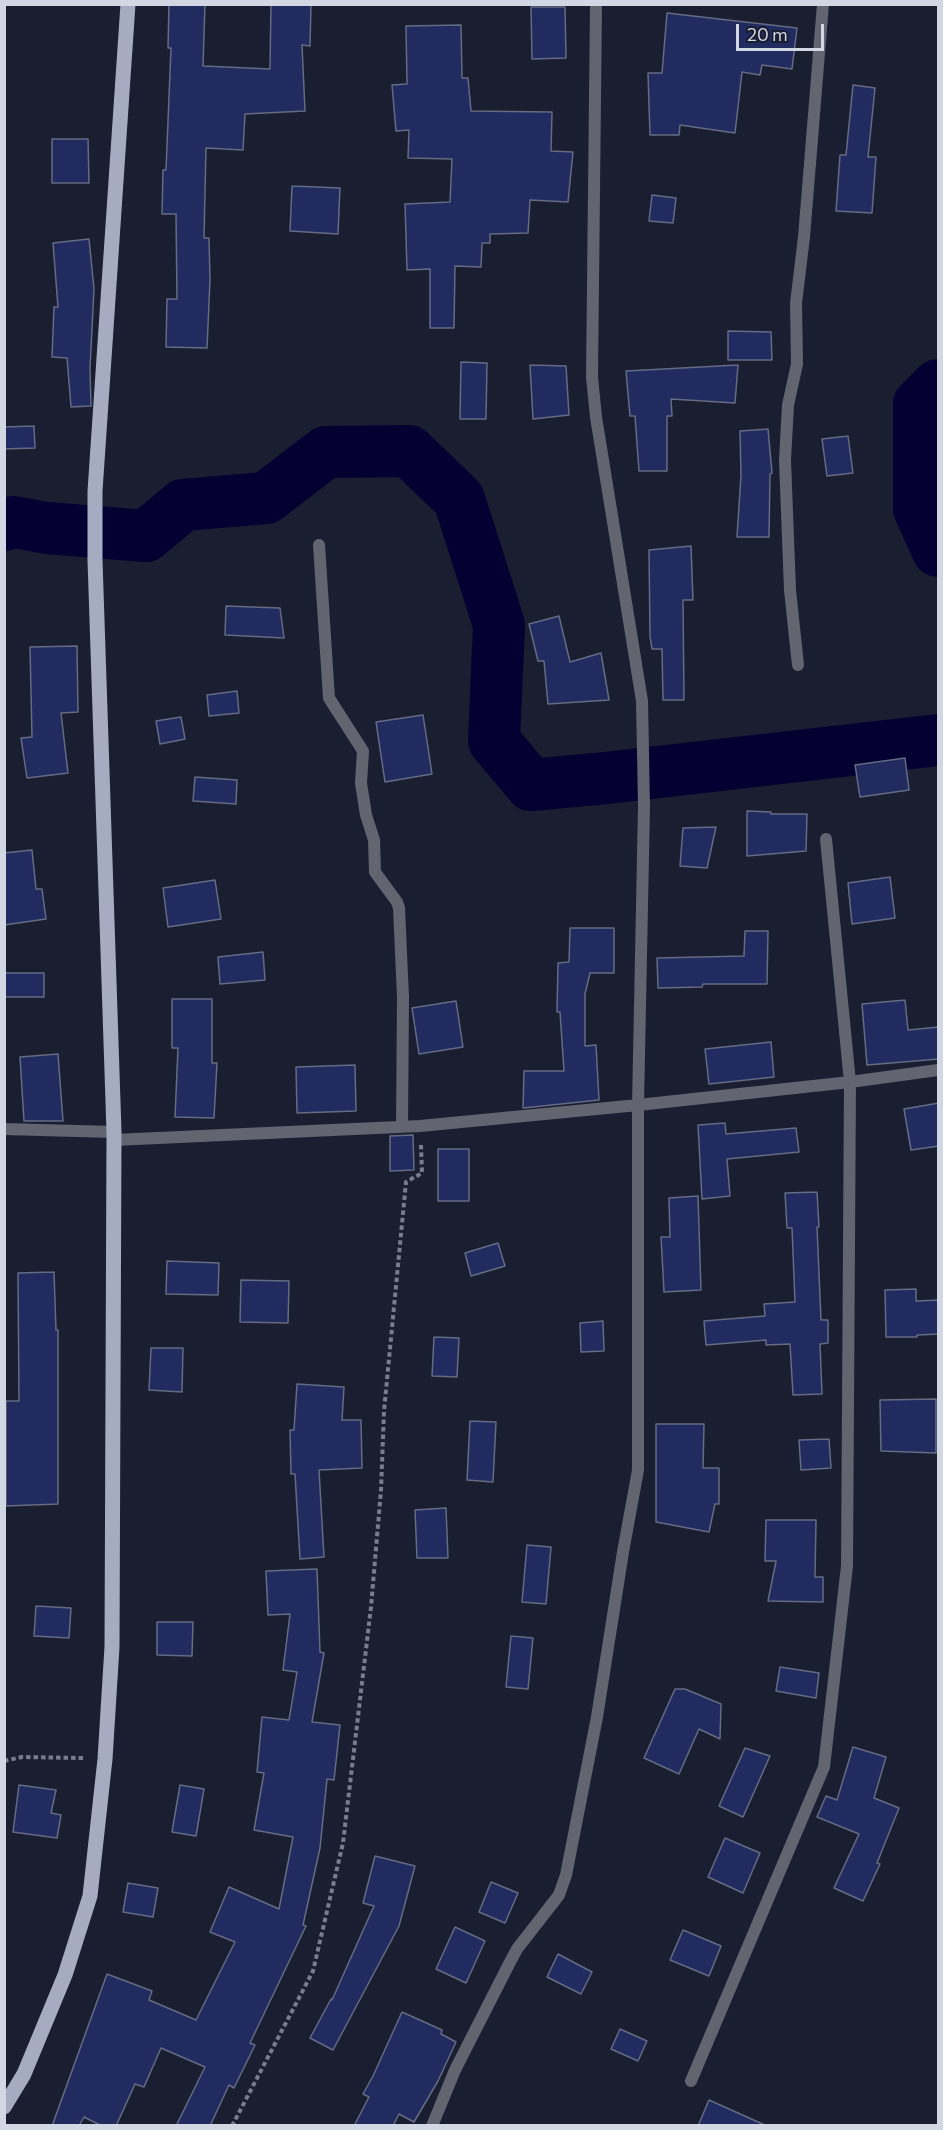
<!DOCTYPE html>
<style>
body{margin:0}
#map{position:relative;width:943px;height:2130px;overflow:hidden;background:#191e31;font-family:Commissioner,sans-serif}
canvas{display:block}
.frame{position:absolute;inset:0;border:6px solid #d2d7e4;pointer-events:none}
.scale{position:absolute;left:736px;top:24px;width:88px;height:27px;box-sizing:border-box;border:3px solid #d2d7e4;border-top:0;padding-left:8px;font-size:18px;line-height:21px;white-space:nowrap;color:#d2d7e4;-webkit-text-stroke:4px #191e31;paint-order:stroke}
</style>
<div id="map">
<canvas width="943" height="2130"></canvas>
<div class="frame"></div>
<div class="scale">20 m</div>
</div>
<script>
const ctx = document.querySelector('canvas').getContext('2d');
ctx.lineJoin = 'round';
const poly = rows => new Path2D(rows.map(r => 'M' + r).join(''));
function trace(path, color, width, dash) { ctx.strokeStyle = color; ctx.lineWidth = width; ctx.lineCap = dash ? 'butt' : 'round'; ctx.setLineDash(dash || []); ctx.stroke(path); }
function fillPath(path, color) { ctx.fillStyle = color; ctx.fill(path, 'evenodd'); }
trace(poly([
 [4,531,14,522]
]), '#040132', 9);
trace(poly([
 [938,385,919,404,919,509,938,551],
 [4,525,14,522,47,528,146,536,183,505,266,498,326,452,409,451,459,499,499,625,494,741,531,785,606,778,938,740]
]), '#040132', 52);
const building = poly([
 [169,4,205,4,203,66,270,69,271,4,311,4,310,46,302,45,305,111,245,114,243,150,206,148,204,238,209,238,210,280,207,348,166,347,167,299,177,299,176,214,162,214,163,170,166,170,171,48,168,48,169,4],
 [531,7,565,7,566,58,532,59,531,7],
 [667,13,797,28,792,69,762,65,760,75,742,72,735,133,680,125,679,135,650,135,648,73,662,73,667,13],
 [461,25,462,78,468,78,471,111,552,112,551,151,573,152,568,202,530,200,528,233,490,234,490,243,482,243,481,267,455,266,454,328,430,328,430,269,407,270,405,204,450,202,452,159,408,158,409,130,396,131,392,85,407,84,406,26,461,25],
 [853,85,875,88,868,157,876,157,872,213,836,211,840,155,846,155,853,85],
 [52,139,88,139,89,183,52,183,52,139],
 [292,186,340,188,338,234,290,231,292,186],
 [652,195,676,198,673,223,649,221,652,195],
 [89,239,94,289,90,368,91,406,71,407,67,358,52,357,54,307,58,307,53,243,89,239],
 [728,331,771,332,772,360,728,360,728,331],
 [461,362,487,363,486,419,460,419,461,362],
 [530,365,566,366,569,415,533,419,530,365],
 [738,365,735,403,671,399,672,416,667,416,667,471,639,471,635,416,630,416,626,371,738,365],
 [34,426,35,448,4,449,4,427,34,426],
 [768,429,772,473,770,474,769,537,737,537,741,475,740,431,768,429],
 [848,436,853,473,827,476,822,439,848,436],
 [691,546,693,600,683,600,684,700,663,700,662,649,652,649,650,636,649,550,691,546],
 [226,606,280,608,284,638,225,635,226,606],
 [559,616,570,662,601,653,609,700,548,704,544,661,538,661,529,624,559,616],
 [77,646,78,712,61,713,68,773,27,778,21,738,32,737,30,647,77,646],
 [237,691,239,713,209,716,207,695,237,691],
 [423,715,432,774,385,782,376,722,423,715],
 [181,717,185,739,160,744,156,721,181,717],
 [905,758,909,790,860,797,855,765,905,758],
 [195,777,237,780,236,804,193,801,195,777],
 [747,811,771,812,771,814,807,814,806,851,747,856,747,811],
 [716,827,707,868,680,866,683,828,716,827],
 [32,850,36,889,42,889,46,919,4,925,4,853,32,850],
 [890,877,895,918,852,924,848,883,890,877],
 [215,880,221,919,168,927,163,888,215,880],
 [570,928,614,928,614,973,590,973,585,994,585,1046,596,1045,599,1100,523,1108,524,1071,564,1071,560,1012,557,1012,558,963,569,962,570,928],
 [745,931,768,931,767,984,703,984,702,987,658,988,657,958,744,956,745,931],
 [263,952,265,980,220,984,218,957,263,952],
 [5,973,44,973,44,997,5,997,5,973],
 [172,999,212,999,212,1063,217,1063,214,1118,175,1117,178,1048,172,1048,172,999],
 [905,1000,908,1030,939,1027,939,1059,867,1065,862,1004,905,1000],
 [456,1001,463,1047,419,1054,412,1008,456,1001],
 [771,1042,774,1077,709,1084,705,1049,771,1042],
 [58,1054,63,1121,24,1121,20,1057,58,1054],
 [355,1065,356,1111,297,1113,296,1067,355,1065],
 [939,1103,939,1146,911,1150,904,1109,939,1103],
 [725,1123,726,1134,796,1128,799,1152,727,1159,730,1196,702,1199,698,1125,725,1123],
 [413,1135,414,1170,390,1171,390,1136,413,1135],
 [438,1149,469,1149,469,1201,438,1201,438,1149],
 [817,1192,819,1227,817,1227,821,1320,828,1320,828,1343,820,1344,822,1394,793,1395,790,1344,766,1345,766,1340,706,1345,704,1321,765,1316,764,1304,795,1302,792,1228,787,1228,785,1193,817,1192],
 [698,1196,701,1290,664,1292,661,1237,670,1237,669,1198,698,1196],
 [498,1243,505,1266,471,1276,465,1253,498,1243],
 [167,1261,219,1263,218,1295,166,1294,167,1261],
 [54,1272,56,1330,58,1330,58,1504,6,1506,6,1401,19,1401,18,1273,54,1272],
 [241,1280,289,1281,288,1323,240,1322,241,1280],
 [916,1289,916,1301,939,1300,939,1334,917,1335,917,1337,886,1337,885,1290,916,1289],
 [603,1321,604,1351,581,1352,580,1323,603,1321],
 [434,1337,459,1338,457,1377,432,1376,434,1337],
 [151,1348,183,1348,182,1392,149,1390,151,1348],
 [297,1384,344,1387,342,1420,361,1420,362,1468,319,1470,324,1557,300,1559,295,1474,291,1474,290,1430,294,1430,297,1384],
 [936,1399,936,1453,881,1451,880,1400,936,1399],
 [470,1421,496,1422,493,1482,467,1480,470,1421],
 [656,1424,704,1424,703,1468,719,1468,719,1504,715,1504,709,1532,656,1522,656,1424],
 [829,1439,831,1468,801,1470,799,1440,829,1439],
 [446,1508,448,1558,417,1558,415,1510,446,1508],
 [766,1520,816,1520,815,1577,823,1577,823,1602,768,1601,776,1561,765,1561,766,1520],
 [527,1545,551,1547,546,1604,522,1602,527,1545],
 [317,1569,320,1652,324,1653,312,1722,340,1725,334,1780,327,1779,320,1848,303,1925,306,1926,250,2043,255,2045,234,2088,229,2085,210,2126,176,2126,205,2067,161,2048,144,2087,135,2084,116,2126,102,2126,84,2117,79,2126,52,2126,107,1974,152,1991,149,2000,196,2020,235,1942,210,1932,229,1887,279,1909,293,1837,254,1830,264,1773,257,1772,262,1717,289,1720,297,1672,283,1670,290,1614,268,1615,266,1571,317,1569],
 [36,1606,71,1608,69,1638,34,1636,36,1606],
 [157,1622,193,1622,192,1656,157,1655,157,1622],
 [511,1636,533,1638,528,1689,506,1687,511,1636],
 [780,1667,819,1673,816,1698,776,1691,780,1667],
 [675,1689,685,1689,721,1704,720,1739,699,1729,679,1774,644,1758,675,1689],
 [853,1747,886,1757,874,1798,899,1808,877,1863,880,1864,863,1901,834,1888,859,1834,817,1817,826,1796,837,1800,853,1747],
 [745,1748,770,1756,743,1817,719,1806,745,1748],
 [19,1785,56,1790,51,1813,61,1815,57,1838,13,1832,19,1785],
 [180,1785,204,1789,196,1836,172,1832,180,1785],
 [725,1838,760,1853,743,1893,708,1877,725,1838],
 [375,1856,415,1866,399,1926,333,2050,310,2038,331,1999,332,2000,374,1906,363,1903,375,1856],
 [491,1882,518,1893,505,1923,479,1912,491,1882],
 [128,1883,158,1888,153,1917,123,1912,128,1883],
 [455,1927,485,1941,466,1983,436,1969,455,1927],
 [683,1930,721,1946,709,1976,670,1960,683,1930],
 [558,1954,592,1972,581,1994,547,1977,558,1954],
 [402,2012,442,2030,441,2034,456,2042,438,2081,414,2122,399,2114,393,2126,354,2126,369,2097,363,2094,373,2076,402,2012],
 [620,2029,647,2041,638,2061,611,2049,620,2029],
 [709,2100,767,2126,698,2126,709,2100]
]);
fillPath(building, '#212b60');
trace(building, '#646b83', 1.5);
trace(poly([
 [4,1761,22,1757,83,1758],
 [232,2126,313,1971,343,1843,371,1607,381,1490,384,1411,406,1182,422,1173,421,1145]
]), '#787d8d', 4, [4.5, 3]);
trace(poly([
 [319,545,329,698,363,751,361,783,366,815,374,840,375,872,397,902,399,908,403,997,402,1127],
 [798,665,790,590,785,460,788,405,797,364,796,303,804,237,823,4],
 [4,1129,114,1132],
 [114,1140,420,1126,638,1105,850,1082,938,1070],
 [691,2081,824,1767,847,1566,850,1082,826,839],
 [432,2126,455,2070,509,1964,517,1949,559,1895,566,1875,597,1717,623,1552,638,1470,638,1105,644,806,642,701,596,417,592,377,596,4]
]), '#626570', 12);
trace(poly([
 [4,2107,24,2074,65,1975,90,1896,105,1759,112,1647,114,1132,95,560,95,491,128,4]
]), '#a5acc2', 15);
</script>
